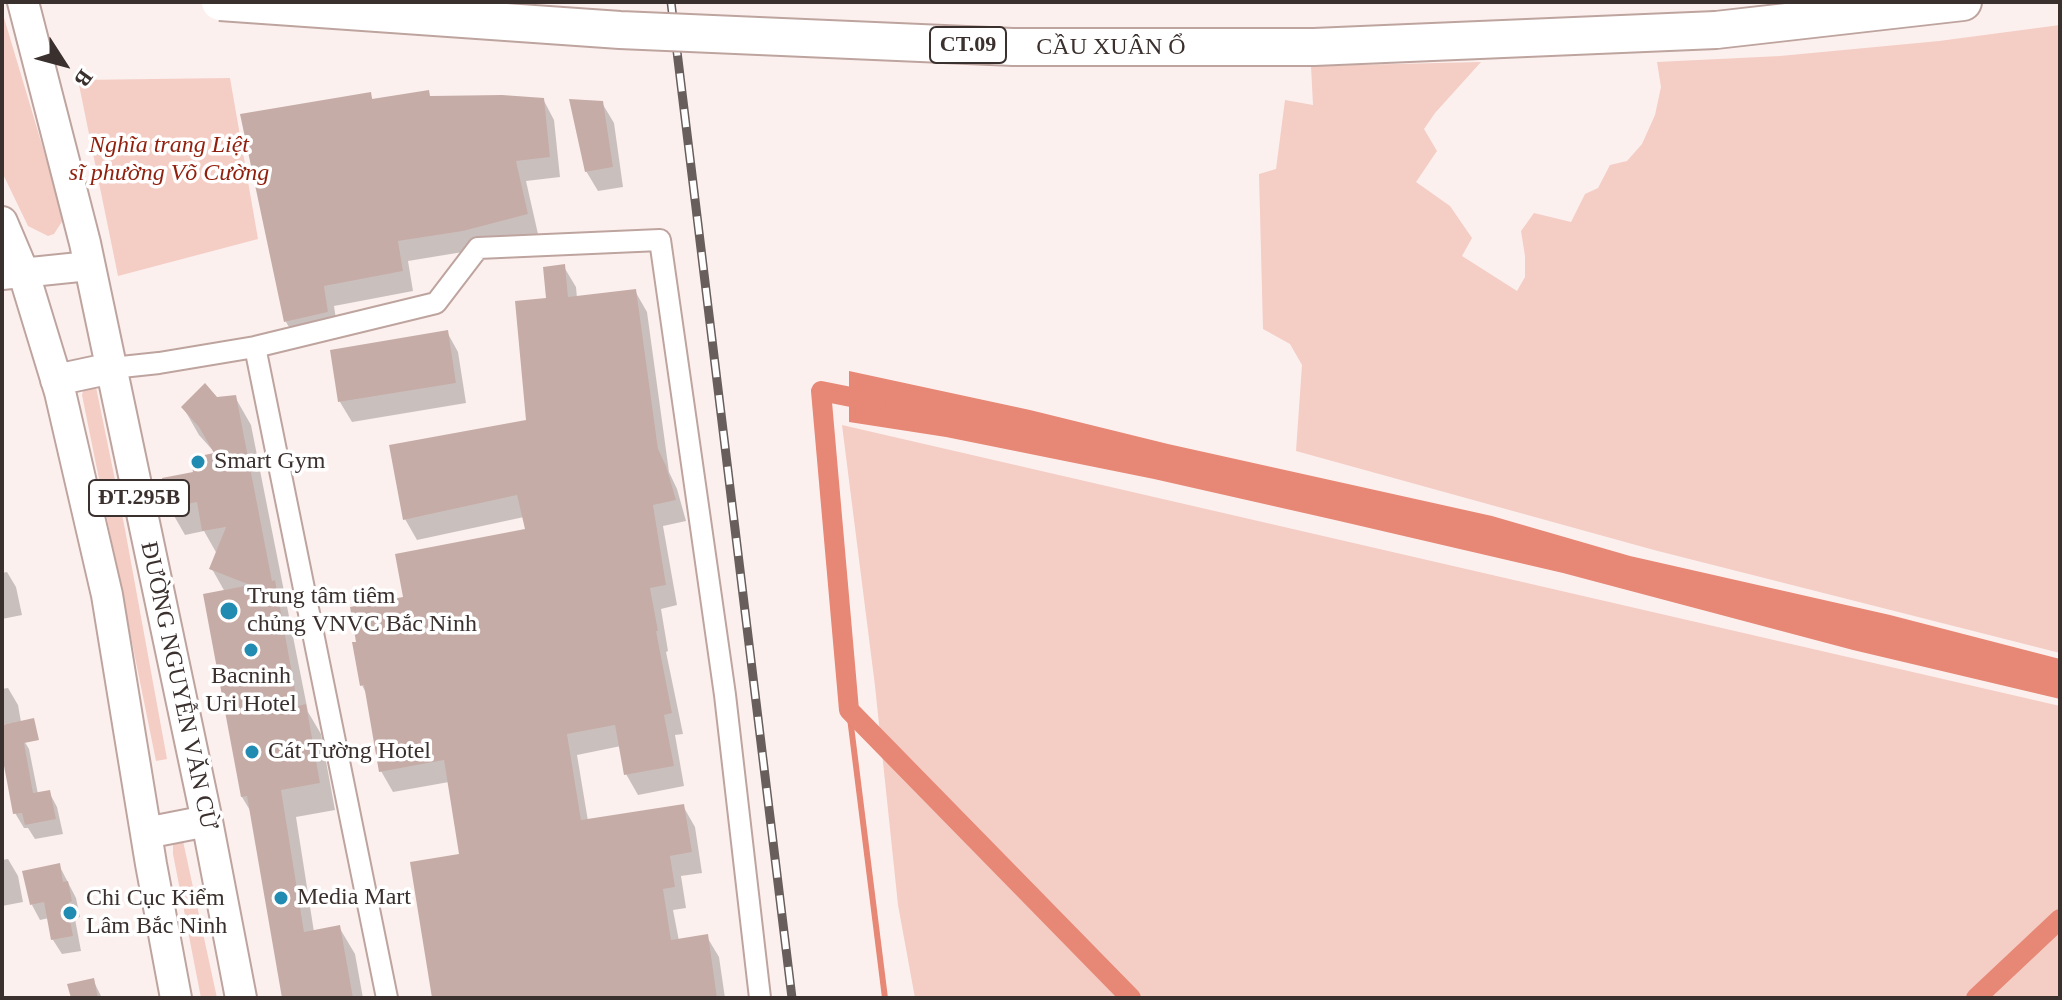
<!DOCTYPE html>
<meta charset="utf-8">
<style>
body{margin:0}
#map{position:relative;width:2062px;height:1000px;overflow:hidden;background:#fcf0ee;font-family:"Times New Roman",serif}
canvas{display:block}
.frame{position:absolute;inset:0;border:4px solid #3a302e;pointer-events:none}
.north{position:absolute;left:24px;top:24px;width:80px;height:80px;-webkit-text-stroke:6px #fff;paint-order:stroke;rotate:126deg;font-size:22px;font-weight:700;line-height:32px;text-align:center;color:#3a302e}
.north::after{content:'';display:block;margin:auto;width:28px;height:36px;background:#3a302e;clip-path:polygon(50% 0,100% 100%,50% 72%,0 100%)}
</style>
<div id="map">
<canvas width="2062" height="1000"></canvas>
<div class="frame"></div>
<div class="north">B</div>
</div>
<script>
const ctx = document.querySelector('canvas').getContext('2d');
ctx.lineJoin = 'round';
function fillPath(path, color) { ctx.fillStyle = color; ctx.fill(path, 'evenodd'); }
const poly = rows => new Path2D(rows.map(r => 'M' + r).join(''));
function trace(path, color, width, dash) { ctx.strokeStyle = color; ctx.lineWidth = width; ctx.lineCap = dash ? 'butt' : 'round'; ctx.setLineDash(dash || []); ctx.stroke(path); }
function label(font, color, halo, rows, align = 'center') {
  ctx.font = font + ' "Times New Roman",serif'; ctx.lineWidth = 7; ctx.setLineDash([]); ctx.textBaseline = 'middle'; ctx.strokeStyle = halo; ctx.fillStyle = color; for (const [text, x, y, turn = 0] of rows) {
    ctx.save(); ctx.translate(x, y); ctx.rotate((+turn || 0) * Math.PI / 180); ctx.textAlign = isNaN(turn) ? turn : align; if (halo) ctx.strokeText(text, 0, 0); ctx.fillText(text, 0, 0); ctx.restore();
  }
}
fillPath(poly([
 [2,11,62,212,63,220,54,234,48,236,28,226,2,172],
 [2060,25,2060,653,1654,550,1296,451,1302,365,1290,344,1263,329,1259,174,1276,169,1285,100,1313,105,1311,66,1481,62,1435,113,1424,129,1437,151,1416,182,1450,206,1472,238,1462,256,1517,291,1525,277,1525,256,1521,231,1534,213,1571,222,1585,194,1598,188,1610,165,1627,161,1642,144,1655,115,1661,87,1657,62,1780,56,1939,41],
 [230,78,258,239,118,276,78,80],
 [90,384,96,387,124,524,167,759,156,761,82,395,84,388],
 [842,425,2060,706,2060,998,915,998,898,905,875,686],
 [176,840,183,841,217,998,201,998,173,854,173,841]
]), '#f4cdc5');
fillPath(poly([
 [849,371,1030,410,1168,444,1492,516,1630,556,1890,615,2060,659,2060,699,1853,650,1563,573,1335,520,1154,479,946,437,849,422]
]), '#e78775');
fillPath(poly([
 [370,94,373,100,431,98,543,99,554,120,560,177,526,181,538,234,475,250,408,261,413,291,334,306,338,332,298,342,286,322,243,116],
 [602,103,614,123,623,187,598,191,586,171],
 [564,267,576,287,577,298,635,291,647,312,669,472,677,489,686,521,663,526,677,605,661,609,668,651,666,652,683,734,675,735,684,786,638,795,626,774,621,746,577,755,588,821,683,806,695,827,702,873,681,876,686,908,673,910,679,941,707,937,719,957,725,998,434,998,461,855,449,782,393,792,381,771,367,695,362,685,527,531,524,517,417,540,405,519,528,422,548,300],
 [447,332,458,352,466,403,352,422,340,402,332,351],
 [235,397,251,425,308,712,321,734,335,810,296,817,314,932,339,927,355,954,363,998,284,998,251,812,242,797,225,592,212,569,217,554,204,531,185,535,169,507,195,473,217,455,199,435,183,407],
 [7,572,16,587,22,615,2,619,2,573],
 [8,688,18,705,21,722,2,725,2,689],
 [20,734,29,749,38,794,49,792,57,807,63,834,35,839,28,828,24,828,15,813,2,738],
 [8,859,18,876,23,902,2,906,2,860],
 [59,865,76,898,80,917,75,919,81,951,62,954,53,940,49,918,40,920,32,905],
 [93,980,102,998,72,998]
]), '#0003');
trace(poly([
 [849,710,885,998]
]), '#e78775', 6);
trace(poly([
 [876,402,821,391,849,710,1131,998],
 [1976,998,2060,919]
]), '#e78775', 20);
fillPath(poly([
 [429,90,430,96,502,95,544,98,550,157,516,161,528,214,463,231,398,241,403,271,324,286,328,312,284,322,240,114,371,92,372,99],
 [569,99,603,101,613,167,585,172],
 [565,264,568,297,636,289,658,449,666,466,676,500,653,505,666,585,650,588,658,631,656,631,672,713,664,715,674,766,624,775,615,725,567,734,581,820,684,804,692,852,670,856,675,887,663,889,671,940,708,934,717,998,432,998,410,862,459,854,444,760,379,772,364,685,360,686,352,642,356,642,350,607,403,597,395,554,525,529,517,495,403,520,389,445,526,420,515,301,546,298,543,267],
 [448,330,456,383,338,402,330,350],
 [205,383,217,397,236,395,272,581,275,580,298,706,306,704,320,783,281,790,304,932,340,925,353,998,282,998,247,796,241,797,203,594,250,585,209,569,226,527,202,531,197,502,167,508,162,478,193,472,190,458,214,453,199,427,181,407],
 [34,718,39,740,24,743,33,793,50,790,56,819,25,825,22,813,13,814,2,755,2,725],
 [60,863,63,882,68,881,72,901,67,904,73,936,51,940,44,902,30,905,22,871],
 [94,978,98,998,71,998,67,984]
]), '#c6aca7');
const street = poly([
 [255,347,387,998],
 [112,368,159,363,255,347,436,303,478,248,660,240,725,695,760,998]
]);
const secondary = poly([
 [2,275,89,266]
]);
const primary = poly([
 [23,2,85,243,207,821,241,998],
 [2,222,24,274,60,392,107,595,151,864,176,998],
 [56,380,112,368],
 [146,833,207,821]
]);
const highway = poly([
 [1716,30,1963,2]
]);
trace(street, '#bea49f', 24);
trace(secondary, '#bea49f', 32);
trace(primary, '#bea49f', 34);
trace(highway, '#bea49f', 40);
trace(street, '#fff', 20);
trace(secondary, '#fff', 28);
trace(primary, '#fff', 30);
trace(highway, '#fff', 36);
const rail = poly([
 [671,2,792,998]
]);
trace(rail, '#685e5c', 9);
trace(rail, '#fff', 6, [18]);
const highwayBridge = poly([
 [220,2,620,30,1013,47,1314,47,1716,30]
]);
trace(highwayBridge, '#bea49f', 40, []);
trace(highwayBridge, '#fff', 36);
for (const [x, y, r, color] of [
 [198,462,8,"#228bb2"],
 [229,611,10,"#228bb2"],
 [251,650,8,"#228bb2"],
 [252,752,8,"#228bb2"],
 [281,898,8,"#228bb2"],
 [70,913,8,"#228bb2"]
]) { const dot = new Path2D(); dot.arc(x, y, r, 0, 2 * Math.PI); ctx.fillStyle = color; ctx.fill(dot); trace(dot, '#fff', 3); }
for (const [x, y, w] of [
 [968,45,76],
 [139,498,100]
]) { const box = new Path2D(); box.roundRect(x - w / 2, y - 18, w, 36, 6); ctx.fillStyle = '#fff'; ctx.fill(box); trace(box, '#3a302e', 2); }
label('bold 22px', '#3a302e', null, [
 ["CT.09",968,45],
 ["ĐT.295B",139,498]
]);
label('24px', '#3a302e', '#fff', [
 ["CẦU XUÂN Ổ",1111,48],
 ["ĐƯỜNG NGUYỄN VĂN CỪ",178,686,78]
]);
label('italic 24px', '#901f0d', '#fff', [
 ["Nghĩa trang Liệt",169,146],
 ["sĩ phường Võ Cường",169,174]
]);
label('24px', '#3a302e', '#fff', [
 ["Smart Gym",214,462],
 ["Trung tâm tiêm",247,597],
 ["chủng VNVC Bắc Ninh",247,625],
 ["Bacninh",251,677,"center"],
 ["Uri Hotel",251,705,"center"],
 ["Cát Tường Hotel",268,752],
 ["Media Mart",297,898],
 ["Chi Cục Kiểm",86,899],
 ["Lâm Bắc Ninh",86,927]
], 'left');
</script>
